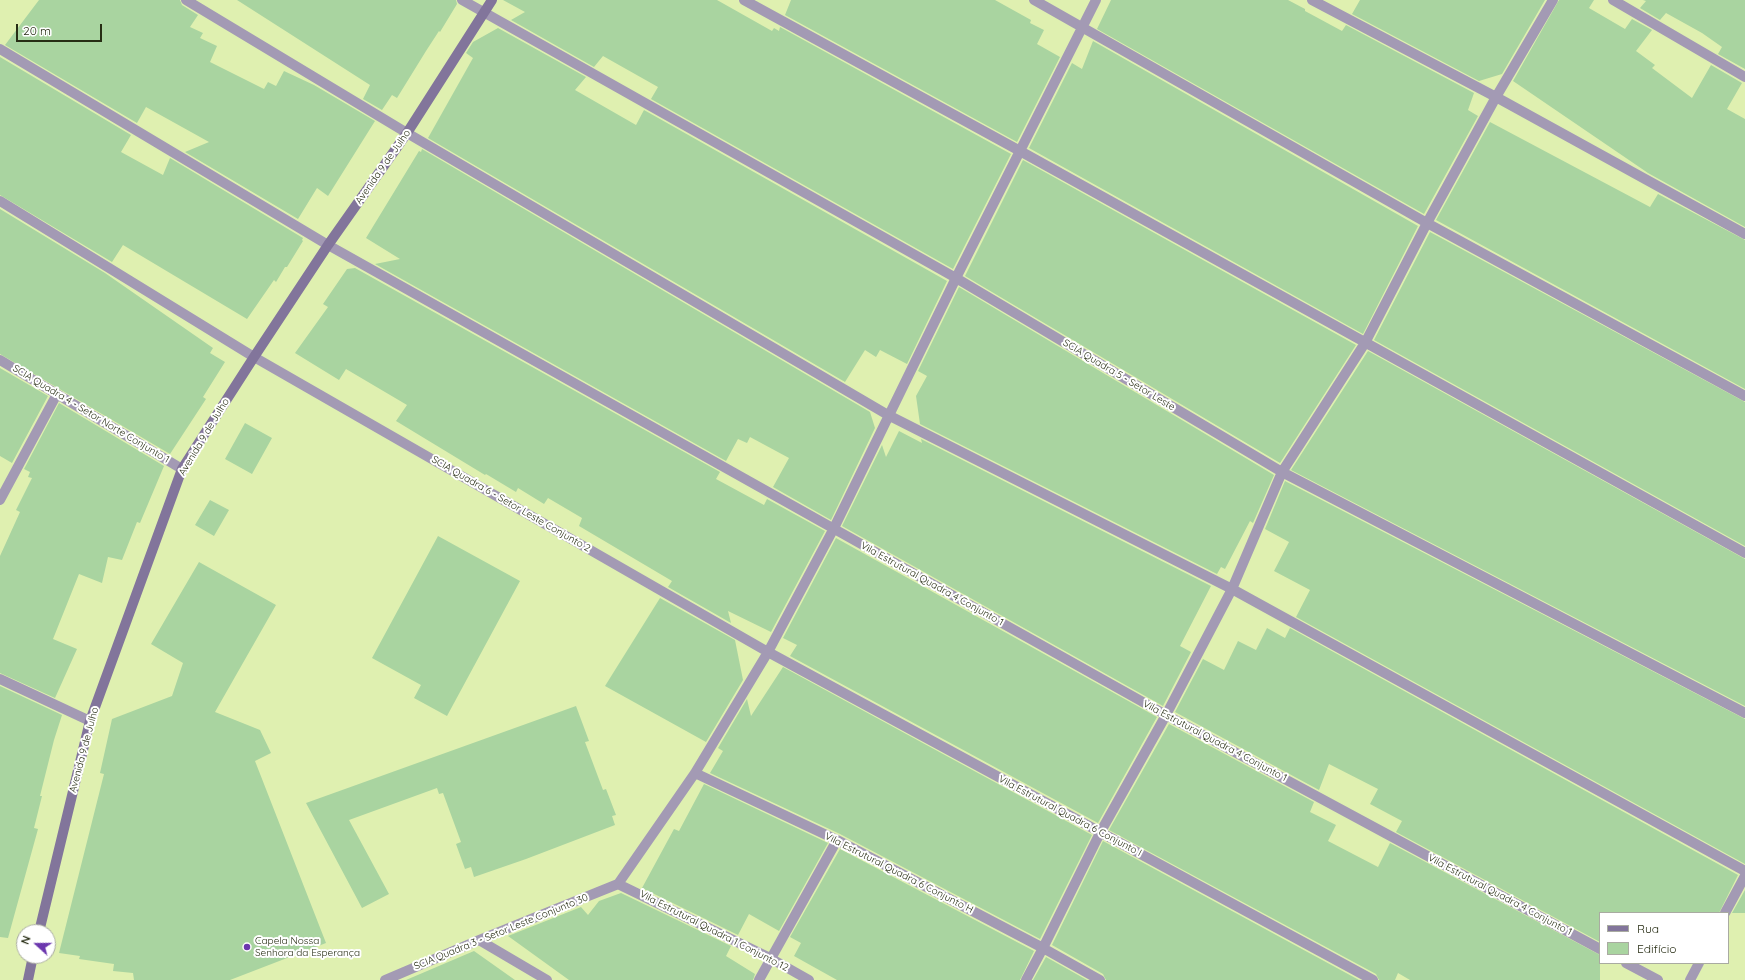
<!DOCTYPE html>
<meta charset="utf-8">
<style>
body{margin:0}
#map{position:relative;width:1745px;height:980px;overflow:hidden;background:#dff0b0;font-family:Quicksand,sans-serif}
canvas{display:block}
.legend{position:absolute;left:1599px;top:912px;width:130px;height:52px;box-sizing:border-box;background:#fff;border:1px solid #a9aba1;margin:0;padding:5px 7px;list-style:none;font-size:12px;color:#272d14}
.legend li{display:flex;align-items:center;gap:8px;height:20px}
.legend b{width:20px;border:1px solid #a9aba1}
.north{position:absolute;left:16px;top:924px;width:40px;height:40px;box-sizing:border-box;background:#fff;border:1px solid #a9aba1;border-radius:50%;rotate:291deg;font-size:11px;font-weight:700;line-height:16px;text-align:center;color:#272d14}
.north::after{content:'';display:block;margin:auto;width:14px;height:18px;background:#6c37ae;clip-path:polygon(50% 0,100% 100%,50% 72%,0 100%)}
.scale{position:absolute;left:16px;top:24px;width:86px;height:18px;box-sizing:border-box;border:2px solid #272d14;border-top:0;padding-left:5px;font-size:12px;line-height:14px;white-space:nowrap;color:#272d14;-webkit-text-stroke:3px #fff;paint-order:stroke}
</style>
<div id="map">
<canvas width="1745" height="980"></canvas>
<ul class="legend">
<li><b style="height:5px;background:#82759b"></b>Rua</li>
<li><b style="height:11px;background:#a9d4a0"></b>Edifício</li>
</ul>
<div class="north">N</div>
<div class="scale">20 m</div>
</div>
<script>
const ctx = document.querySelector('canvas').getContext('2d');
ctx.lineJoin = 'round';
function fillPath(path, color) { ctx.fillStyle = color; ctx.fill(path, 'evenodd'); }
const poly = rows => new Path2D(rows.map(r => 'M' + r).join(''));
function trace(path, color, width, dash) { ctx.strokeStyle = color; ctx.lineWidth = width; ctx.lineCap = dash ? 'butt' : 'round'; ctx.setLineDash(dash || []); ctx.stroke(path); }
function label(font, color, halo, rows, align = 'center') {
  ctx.font = font + ' Quicksand,sans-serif'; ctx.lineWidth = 4; ctx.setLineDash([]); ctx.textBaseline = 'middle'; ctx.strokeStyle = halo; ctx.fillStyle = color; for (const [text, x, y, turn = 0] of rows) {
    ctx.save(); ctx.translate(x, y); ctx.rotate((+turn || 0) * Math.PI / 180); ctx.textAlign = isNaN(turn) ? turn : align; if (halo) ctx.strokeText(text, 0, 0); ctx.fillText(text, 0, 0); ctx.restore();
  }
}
fillPath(poly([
 [39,0,180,0,182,5,198,15,190,27,203,33,200,38,217,46,210,62,264,89,268,82,276,86,284,71,314,85,375,121,328,196,317,188,298,219,185,152,209,142,146,107,137,123,5,45],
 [237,0,456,0,457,4,440,32,439,31,426,51,397,98,392,95,382,110,363,99,370,85],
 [503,0,717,0,772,31,774,28,779,31,780,27,1011,154,953,269,651,99,658,87,603,56,594,67,511,20,525,12],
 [791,0,995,0,1031,20,1030,23,1044,30,1037,44,1060,57,1017,142,785,15],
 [1111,0,1288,0,1305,9,1305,11,1342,31,1346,25,1474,93,1468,110,1478,116,1424,214,1097,29],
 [1360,0,1545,0,1502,74,1479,81,1352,14],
 [1559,0,1594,0,1589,8,1625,29,1632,19,1652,30,1636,51,1655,65,1652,68,1692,98,1711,65,1742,83,1727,109,1745,119,1745,227,1648,173,1513,81],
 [1643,0,1745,0,1745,69,1718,54,1722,47,1702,33,1666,13,1660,20,1640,8,1646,1],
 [498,28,586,77,575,90,636,125,644,110,947,281,907,364,880,350,876,357,865,350,845,382,428,138,473,58,466,53,473,42],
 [1093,41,1418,226,1363,334,1029,148,1072,63,1082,69],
 [0,57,131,135,121,152,163,175,170,158,303,238,302,240,303,241,287,267,285,267,276,282,274,280,247,319,123,245,112,262,0,195],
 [1490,122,1650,207,1658,194,1745,240,1745,389,1436,220],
 [422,149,870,412,875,428,831,520,773,487,789,458,750,437,747,443,738,439,726,461,375,264,400,259,366,238,419,151,421,152],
 [1023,160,1356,345,1280,463,965,276],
 [0,209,105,273,213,348,210,353,225,362,203,397,206,399,170,454,0,354],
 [1430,232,1745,402,1745,546,1374,340],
 [355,268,720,472,716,479,764,505,767,499,825,531,771,632,728,611,731,623,668,587,672,581,579,526,582,518,548,498,544,504,518,488,516,492,486,474,485,475,396,421,407,405,346,369,339,380,295,353,328,307,323,304,347,269],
 [959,287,1274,475,1253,523,1250,521,1225,569,1221,567,1217,574,920,424,916,396,927,376,918,371],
 [1368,351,1745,559,1745,706,1291,470],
 [0,368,48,396,12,463,0,456],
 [59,403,164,466,140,523,137,522,122,560,108,557,102,583,79,574,53,639,77,649,55,698,0,673,0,556,20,512,16,510,32,478,28,477,30,472,24,469],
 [245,423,272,438,252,474,225,459],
 [899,431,922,443,921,439,1211,586,1180,646,1191,652,1163,706,842,526,882,445,886,457],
 [1285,481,1745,719,1745,864,1296,617,1310,590,1274,571,1289,542,1265,529],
 [210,500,229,510,214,536,195,525],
 [438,536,520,581,447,716,414,698,421,685,372,658],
 [836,538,1157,717,1098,823,790,656,797,645,783,638],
 [199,562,276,605,215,712,260,730,271,753,255,761,326,943,230,980,134,980,133,973,113,971,114,964,79,959,80,956,59,953,104,774,100,773,112,719,172,696,183,663,151,644],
 [660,598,735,640,743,680,706,742,605,686],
 [1267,628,1285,638,1290,628,1738,875,1719,913,1600,913,1600,942,1396,832,1402,821,1370,804,1378,789,1329,764,1319,790,1175,712,1203,659,1224,670,1238,641,1256,650],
 [783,667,1092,835,1040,939,840,834,710,773,723,751,718,748,747,699,751,716],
 [0,686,62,715,54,740,40,796,42,796,34,828,38,829,8,938,0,937],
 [576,706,589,741,585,742,603,790,606,789,616,815,612,816,615,825,526,859,474,877,471,867,465,869,456,844,461,842,443,793,439,794,437,788,349,820,389,894,362,908,306,803],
 [1169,724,1314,802,1310,812,1336,825,1328,841,1378,867,1390,843,1600,955,1600,980,1410,980,1398,973,1395,980,1379,980,1376,974,1109,830],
 [704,784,828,843,779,931,749,914,738,935,642,888,674,829,679,831],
 [1103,841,1359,980,1106,980,1103,974,1052,945],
 [840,849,1034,951,1020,980,837,980,794,956,801,943,790,937],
 [1745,890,1745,913,1732,913],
 [621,893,731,946,726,956,755,974,753,980,569,980,508,936,581,907,588,915,599,901],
 [474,951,515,980,406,980],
 [1046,957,1087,980,1033,980]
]), '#a9d4a0');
trace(poly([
 [186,0,407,133,888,415,1232,589,1745,871],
 [462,0,956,278,1282,472,1745,713],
 [744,0,1020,151,1745,553],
 [1034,0,1427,223,1745,396],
 [1312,0,1496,97,1745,234],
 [1613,0,1745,77],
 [0,49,328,245,1166,715,1600,949],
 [0,201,254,357,768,652,1373,980],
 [0,360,182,469],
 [0,500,57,394],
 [0,679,90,721],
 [695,773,837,840,1043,948,1100,980],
 [618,884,695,773,768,652,834,528,956,278,1096,0],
 [618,884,770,958,809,980],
 [1725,913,1745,876],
 [479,940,547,980],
 [1626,963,1658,980],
 [385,980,479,940,618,884],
 [759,980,837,840],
 [1026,980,1043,948,1100,833,1166,715,1232,589,1282,472,1365,343,1427,223,1496,97,1553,0],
 [1690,980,1699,963]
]), '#a39ab4', 10);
trace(poly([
 [39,932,90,721,182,469,254,357,328,245,407,133,492,0],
 [28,980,33,956]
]), '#82759b', 10);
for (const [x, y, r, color] of [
 [247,947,4,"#6c37ae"]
]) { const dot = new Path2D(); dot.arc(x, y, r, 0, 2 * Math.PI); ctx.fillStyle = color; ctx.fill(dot); trace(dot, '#fff', 1.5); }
label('10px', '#272d14', '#fff', [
 ["Avenida 9 de Julho",383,167,-55],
 ["SCIA Quadra 5 - Setor Leste",1119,375,31],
 ["SCIA Quadra 4 - Setor Norte Conjunto 1",91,414,31],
 ["Avenida 9 de Julho",204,437,-59],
 ["SCIA Quadra 6 - Setor Leste Conjunto 2",511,504,30],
 ["Vila Estrutural Quadra 4 Conjunto 1",932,584,29],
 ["Vila Estrutural Quadra 4 Conjunto 1",1215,741,28],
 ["Avenida 9 de Julho",84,750,-75],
 ["Vila Estrutural Quadra 6 Conjunto I",1070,816,28],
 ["Vila Estrutural Quadra 6 Conjunto H",899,873,27],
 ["Vila Estrutural Quadra 4 Conjunto 1",1500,895,28],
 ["Vila Estrutural Quadra 1 Conjunto 12",714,931,27],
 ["SCIA Quadra 3 - Setor Leste Conjunto 30",501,932,-22]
]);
label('10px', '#272d14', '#fff', [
 ["Capela Nossa",255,941],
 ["Senhora da Esperança",255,953]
], 'left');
</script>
